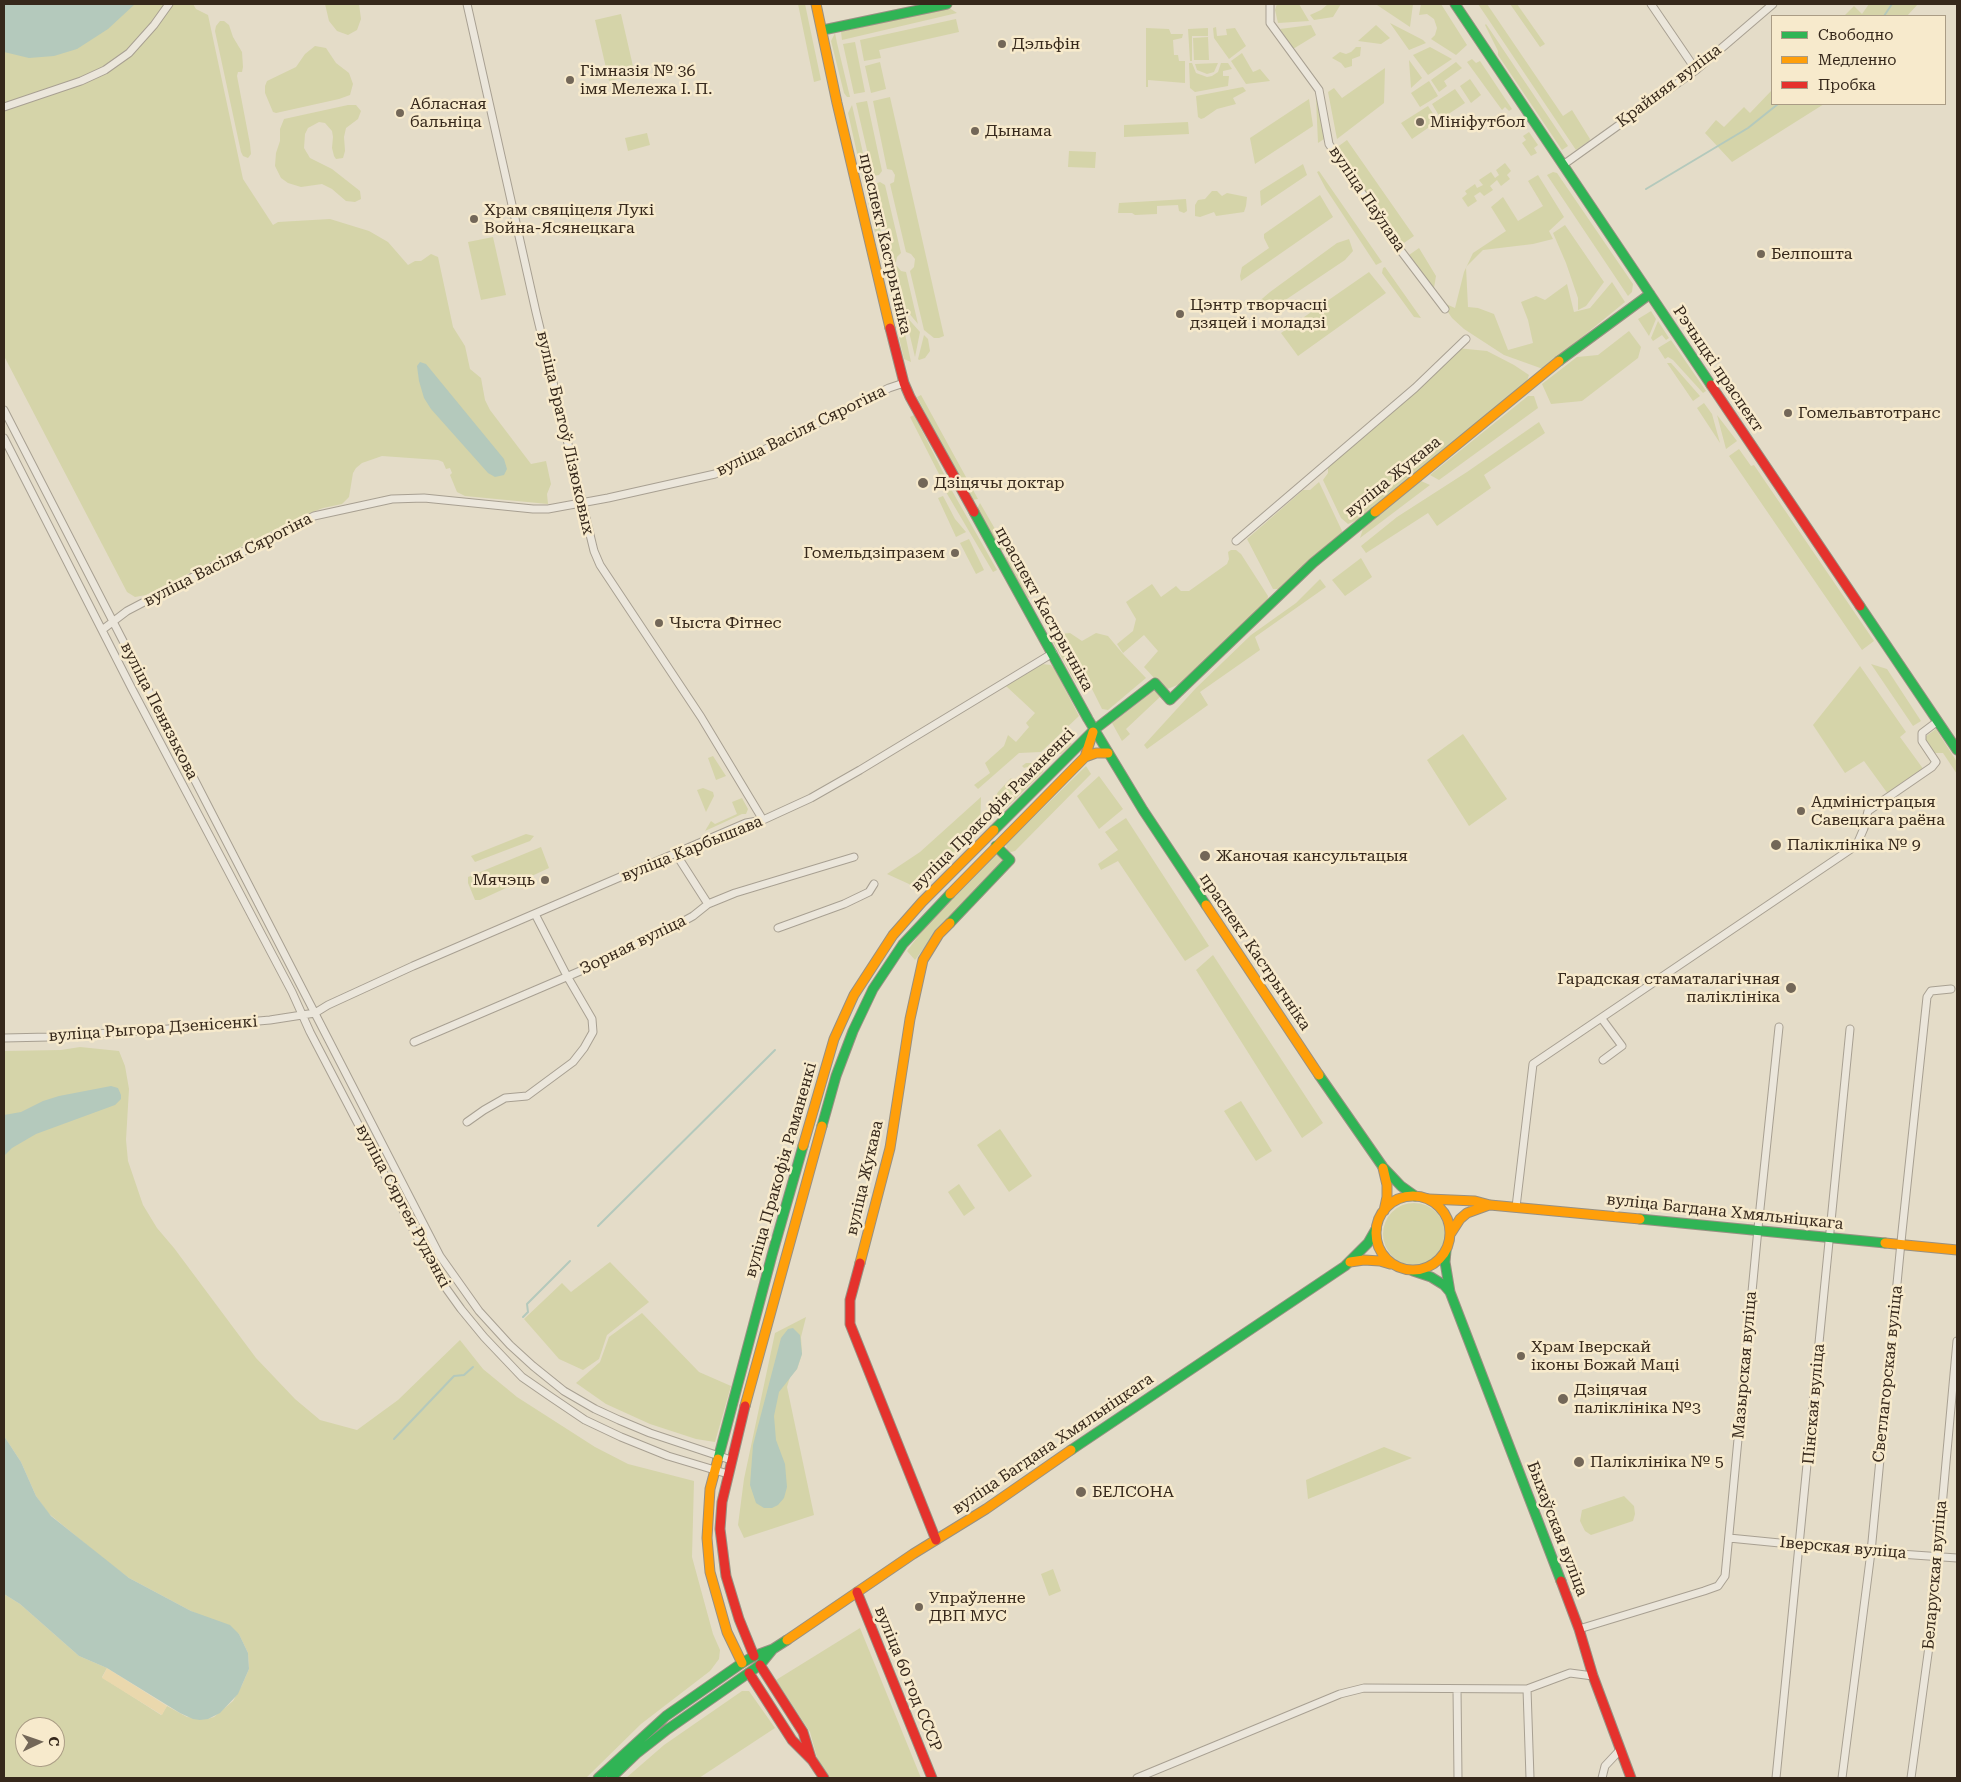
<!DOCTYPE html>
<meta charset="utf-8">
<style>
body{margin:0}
#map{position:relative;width:1961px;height:1782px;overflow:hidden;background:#e4dcc8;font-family:"Roboto Serif",serif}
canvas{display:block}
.frame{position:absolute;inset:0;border:5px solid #36281b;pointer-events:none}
.legend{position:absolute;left:1771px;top:15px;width:175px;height:90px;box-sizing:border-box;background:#f7eacc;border:1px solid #aa9c85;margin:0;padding:6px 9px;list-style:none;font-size:15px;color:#36281b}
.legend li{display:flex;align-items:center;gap:10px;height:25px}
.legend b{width:25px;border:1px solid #aa9c85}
.north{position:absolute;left:15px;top:1717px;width:50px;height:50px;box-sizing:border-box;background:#f7eacc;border:1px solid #aa9c85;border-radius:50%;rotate:87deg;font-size:14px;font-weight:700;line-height:20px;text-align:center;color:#36281b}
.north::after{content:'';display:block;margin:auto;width:18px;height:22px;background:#736758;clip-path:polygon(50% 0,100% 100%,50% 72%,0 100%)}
</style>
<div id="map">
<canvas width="1961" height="1782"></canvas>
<div class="frame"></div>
<ul class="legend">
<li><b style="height:6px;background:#30b455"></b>Свободно</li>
<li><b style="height:6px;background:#ff9f0a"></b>Медленно</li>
<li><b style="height:6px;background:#e5322d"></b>Пробка</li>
</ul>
<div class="north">С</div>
</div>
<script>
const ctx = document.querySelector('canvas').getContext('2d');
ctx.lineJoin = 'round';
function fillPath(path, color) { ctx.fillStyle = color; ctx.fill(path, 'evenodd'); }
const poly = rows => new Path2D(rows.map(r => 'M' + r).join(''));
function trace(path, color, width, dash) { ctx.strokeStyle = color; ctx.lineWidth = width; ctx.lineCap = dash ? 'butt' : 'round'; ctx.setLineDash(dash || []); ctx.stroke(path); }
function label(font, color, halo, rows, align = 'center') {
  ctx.font = font + ' "Roboto Serif",serif'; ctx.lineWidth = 5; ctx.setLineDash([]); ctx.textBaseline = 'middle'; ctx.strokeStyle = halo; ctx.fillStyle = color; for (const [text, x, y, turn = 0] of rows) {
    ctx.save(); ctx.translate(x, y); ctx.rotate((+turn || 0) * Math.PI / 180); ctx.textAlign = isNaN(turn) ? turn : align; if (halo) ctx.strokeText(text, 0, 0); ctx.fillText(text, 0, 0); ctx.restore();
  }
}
fillPath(poly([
 [4,4,193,4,196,9,208,15,243,179,273,225,278,222,330,219,369,231,388,242,408,265,415,261,421,261,431,254,438,257,453,327,465,346,470,369,481,378,485,400,490,410,531,464,546,461,551,484,547,494,548,504,465,496,457,492,450,475,452,473,450,468,446,469,443,462,438,460,382,456,362,463,356,468,353,473,349,497,342,504,323,508,300,517,146,595,135,597,127,592,4,356],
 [325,4,359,4,361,19,357,30,348,35,337,31,329,21],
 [798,4,805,4,821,80,814,82],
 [1277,4,1299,4,1309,21,1278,23,1275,10],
 [1328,4,1341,4,1333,17,1314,20,1310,15,1321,10],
 [1379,4,1413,4,1410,27,1377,5],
 [1421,4,1441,4,1467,45,1456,55,1431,39,1435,35,1437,28,1434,19,1427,14,1419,15],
 [1478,4,1487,4,1563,116,1572,110,1590,139,1589,141,1576,150],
 [1510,4,1517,4,1545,44,1540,47],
 [1869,4,1918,4,1907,16,1844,16,1854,6,1862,14],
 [948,7,957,13,842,40,841,32],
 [621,14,635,75,609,81,595,20],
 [956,19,959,32,879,50,881,58,864,61,860,40],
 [220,21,224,21,229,25,233,37,242,52,243,67,242,72,238,72,237,76,250,144,251,154,248,158,243,156,241,152,215,31,216,26],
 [1390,23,1423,40,1426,43,1409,50],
 [1486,24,1568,146,1562,150,1498,55,1498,51,1485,25],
 [1311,25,1316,35,1293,49,1280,29],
 [1376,25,1390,38,1381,44,1358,41],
 [1216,27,1217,36,1227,35,1226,29,1235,28,1246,46,1229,59,1214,38,1213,28],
 [1146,28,1169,29,1171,34,1183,34,1182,38,1173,40,1174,55,1178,55,1179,61,1185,61,1185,83,1148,80,1148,87,1146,87],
 [1208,28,1208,36,1192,36,1192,61,1190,61,1188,29],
 [835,33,837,43,850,97,847,97,844,93,831,41],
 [1208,37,1209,60,1194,60,1193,38],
 [855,42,865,92,854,94,843,44],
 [315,46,326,48,336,63,349,73,353,84,350,95,339,99,276,113,273,112,265,93,265,86,267,81,296,67,305,54],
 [1356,47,1361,47,1360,56,1352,59,1352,66,1345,68,1341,63,1332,58,1340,52,1346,54,1351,52],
 [1430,47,1452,59,1428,75,1413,55],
 [1242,53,1253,72,1260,69,1270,81,1246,84,1231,61],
 [1472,59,1476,63,1480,61,1512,109,1509,111,1505,107,1502,110,1467,62],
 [1409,60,1422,78,1411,88],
 [880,62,886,89,871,93,865,66],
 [1456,62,1462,68,1444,81,1447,86,1439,92,1431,80],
 [1189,63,1192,63,1196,73,1207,77,1212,76,1218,72,1221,63,1228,63,1232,69,1223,71,1223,76,1229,76,1228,86,1195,92,1190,88],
 [1218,63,1214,72,1207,74,1197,70,1195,64],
 [1385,68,1384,103,1337,139,1328,92,1334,88,1342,98],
 [1470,79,1481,95,1471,103,1460,86],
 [1429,81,1438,96,1420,107,1411,93],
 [1243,87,1246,91,1233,98,1236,104,1217,109,1204,118,1201,119,1198,117,1196,96],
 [1455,89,1465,103,1441,119,1432,104],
 [1772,90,1772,104,1824,104,1732,162,1705,133,1716,120,1724,127,1744,107,1750,113],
 [890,97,944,336,939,338,934,338,924,330,910,271,914,267,915,259,911,254,906,252,890,184,894,182,895,175,892,170,887,169,873,101],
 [1318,97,1325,134,1324,139,1318,143,1316,98],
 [1309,99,1313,126,1255,164,1250,138],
 [867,101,882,171,879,175,873,176,856,103],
 [348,105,356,105,361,111,358,119,346,128,344,137,345,151,343,158,336,159,334,156,332,148,333,137,332,131,325,123,319,122,308,128,305,134,304,148,310,158,332,169,360,191,361,199,355,202,346,201,332,189,322,184,301,187,288,183,281,178,275,166,276,153,280,141,280,129,284,119],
 [852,105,884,245,878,246,848,113],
 [1428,106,1438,121,1412,139,1401,123],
 [1188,122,1189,134,1124,137,1124,125],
 [1529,132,1538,145,1534,148,1537,153,1531,156,1522,143,1526,140,1523,136],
 [647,133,650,145,628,151,625,138],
 [1347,140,1414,236,1401,245,1336,148],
 [1069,151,1096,152,1095,168,1068,167],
 [1505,163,1511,171,1507,175,1510,179,1501,186,1497,180,1490,186,1493,190,1484,196,1480,192,1474,196,1477,201,1468,207,1462,198,1467,194,1465,191,1475,184,1477,188,1483,185,1479,180,1491,172,1495,178,1499,175,1496,170],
 [1303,164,1307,175,1261,206,1260,191],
 [1319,171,1382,262,1376,265,1326,189,1317,172],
 [1553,172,1557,173,1633,284,1632,292,1628,296,1547,175],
 [1538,175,1564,217,1549,231,1553,239,1533,244,1483,250,1466,267,1468,307,1478,308,1494,314,1508,350,1533,343,1528,320,1521,302,1536,296,1545,300,1567,284,1574,312,1590,308,1612,282,1625,302,1543,369,1504,355,1464,329,1452,318,1409,255,1419,248,1436,276,1434,288,1446,304,1455,308,1464,272,1473,253,1506,231,1491,207,1503,197,1518,221,1543,206,1528,181],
 [880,182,885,185,901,253,897,257,896,262,893,263,875,184],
 [1212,191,1217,191,1222,196,1227,193,1247,197,1246,206,1244,212,1216,216,1214,212,1200,217,1195,216,1195,205,1198,200,1205,199],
 [1320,195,1333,217,1241,281,1240,276,1242,267,1269,248,1264,238,1264,234],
 [1186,199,1187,211,1184,213,1179,211,1178,205,1157,206,1157,214,1135,215,1132,213,1118,213,1119,203],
 [1565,225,1604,282,1586,306,1578,310,1578,298,1566,263,1553,233],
 [493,237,506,295,481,300,468,242],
 [1349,239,1353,251,1345,260,1269,311,1260,309,1256,304,1270,292,1337,243],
 [886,252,894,285,888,286,880,253],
 [897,266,901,271,906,272,918,324,903,306,894,267],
 [1385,267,1421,318,1414,317,1382,273,1383,268],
 [1369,272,1386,293,1298,356,1281,333],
 [900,310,911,362,904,359,893,311],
 [1651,311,1656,319,1649,336,1638,319],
 [905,315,920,332,915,357],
 [1658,321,1669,338,1666,340,1662,335,1653,341,1651,338],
 [1629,331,1641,347,1638,358,1582,401,1551,404,1542,384,1577,357,1598,355],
 [924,335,928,339,930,351,925,358,919,360,918,359],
 [1671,340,1706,391,1703,393,1673,360,1668,357,1665,359,1658,348],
 [1457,348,1487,351,1514,365,1529,375,1527,381,1358,520,1348,524,1341,518,1323,480,1328,473,1328,464],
 [1667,363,1671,363,1700,396,1693,401],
 [921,395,978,499,972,500,970,497,947,455,917,397],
 [1528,396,1534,396,1538,408,1439,480,1430,475],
 [1704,403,1712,414,1720,443,1697,408],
 [914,415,946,478,942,480,910,417],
 [1717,415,1737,441,1726,449],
 [1539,422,1545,433,1484,475,1491,488,1437,526,1428,513,1366,553,1361,546,1397,517,1467,472],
 [1739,449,1751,466,1754,465,1874,641,1862,650,1729,456],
 [1421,481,1430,485,1360,538,1363,529],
 [1319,482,1343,533,1279,589,1273,589,1247,539,1303,490,1310,490],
 [951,489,997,570,993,572,946,492],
 [943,496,955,519,966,532,956,537,938,498],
 [980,503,1006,548,1001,551,977,509],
 [969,539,984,570,976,574,960,543],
 [1231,550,1236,550,1241,554,1268,596,1267,604,1225,640,1180,684,1165,690,1144,667,1158,651,1144,635,1123,653,1117,644,1133,631,1136,619,1126,602,1152,584,1161,597,1176,586,1181,591,1189,591,1227,564,1229,559,1228,552],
 [1011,555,1033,595,1028,598,1005,558],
 [1361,558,1372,577,1345,596,1332,580],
 [1320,579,1326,587,1255,637,1260,650,1200,692,1208,705,1147,749,1144,745,1196,688,1251,635,1296,603],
 [1070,633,1082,641,1096,633,1108,636,1123,654,1146,678,1108,710,1102,709,1085,675,1060,634],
 [1056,641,1079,681,1076,683,1053,642],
 [1042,664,1051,665,1054,668,1079,716,1041,752,1019,753,978,789,974,785,990,773,985,763,1004,746,1008,735,1016,742,1029,727,1026,723,1035,713,1006,686],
 [1871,664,1887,669,1921,721,1913,726],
 [1860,666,1906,732,1900,737,1924,770,1888,794,1864,761,1845,773,1813,725],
 [1156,689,1161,696,1126,729,1130,734,1122,741,1112,723],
 [1936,729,1957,762,1957,774,1943,753,1934,753,1925,740,1925,737],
 [1463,734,1507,799,1469,826,1427,760],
 [1064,737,1072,744,1061,754,1047,754],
 [713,756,726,776,716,780,708,758],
 [1026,763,1039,763,1044,767,1043,772,1000,814,994,811,992,803,998,792,1011,778,1018,788,1032,777,1027,767,1024,768,1022,766],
 [1086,766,1091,774,1015,851,1011,852,1007,851,1006,844],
 [1099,776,1123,809,1099,829,1077,796],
 [703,788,713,792,714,796,706,812,697,790],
 [981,797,980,832,920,892,909,884,887,874,920,852],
 [742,798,748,809,746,814,742,814,705,831,711,821,715,824,737,814,732,802],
 [1126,818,1209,946,1185,961,1118,861,1101,870,1098,864,1118,850,1105,832],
 [526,834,534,836,530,841,475,862,471,856],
 [541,847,549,868,480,900,475,900,468,883,468,877],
 [995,854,999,854,1003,859,1003,862,933,936,915,960,907,951,928,923],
 [1213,955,1323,1123,1302,1138,1196,970],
 [80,1047,119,1051,125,1066,129,1089,126,1140,128,1161,143,1205,157,1228,174,1248,256,1358,295,1399,320,1420,357,1430,398,1400,460,1340,483,1369,517,1397,595,1447,628,1464,694,1481,692,1557,713,1634,720,1650,719,1659,710,1671,641,1724,586,1778,4,1778,4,1594,20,1604,79,1656,107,1668,102,1677,161,1715,167,1706,187,1717,207,1719,214,1717,233,1701,242,1685,249,1669,248,1653,239,1634,191,1611,129,1578,105,1560,48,1513,36,1496,21,1462,4,1436,4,1051,61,1050],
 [25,1727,55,1727,55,1757,25,1757],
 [1241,1101,1272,1151,1256,1161,1224,1111],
 [1000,1129,1032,1176,1009,1192,977,1145],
 [959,1184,975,1208,964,1216,948,1192],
 '1383 1234a31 31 0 1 1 62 0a31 31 0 1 1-62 0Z',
 [610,1262,649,1302,607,1335,599,1359,583,1370,559,1359,524,1319,562,1283,571,1292],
 [642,1313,699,1372,731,1386,715,1442,696,1439,650,1424,606,1404,576,1383,600,1362,609,1337],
 [806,1317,801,1337,802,1354,797,1369,790,1377,787,1387,814,1515,744,1538,738,1525,744,1479,775,1333],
 [1384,1447,1412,1458,1308,1499,1306,1480],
 [1624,1496,1634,1506,1635,1514,1633,1521,1591,1535,1585,1531,1580,1521,1582,1510],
 [1053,1569,1061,1591,1049,1596,1041,1574],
 [860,1628,921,1778,828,1778,819,1765,810,1732,776,1680],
 [742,1691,749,1691,775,1728,699,1778,626,1778,664,1745]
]), '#d5d4a9');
fillPath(poly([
 [107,1668,167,1706,162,1715,102,1678]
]), '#ead8ad');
fillPath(poly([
 [4,4,135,4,108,29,77,49,54,56,29,58,4,52],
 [420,362,426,364,504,459,507,469,504,475,495,477,488,473,431,409,424,398,419,381,417,366],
 [111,1086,118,1088,121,1095,121,1099,115,1105,36,1134,12,1148,4,1156,4,1115,21,1112,43,1101,59,1096],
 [793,1328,800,1335,802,1354,797,1369,779,1392,774,1416,776,1440,785,1464,787,1487,784,1498,778,1505,772,1508,764,1508,756,1503,750,1485,753,1445,781,1338,788,1329],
 [4,1436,21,1462,36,1496,51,1516,129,1578,191,1611,230,1625,239,1634,248,1653,249,1669,238,1694,220,1713,208,1719,200,1720,193,1719,180,1713,107,1668,79,1656,20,1604,4,1594]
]), '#b4c9bc');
trace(poly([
 [1884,16,1892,4],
 [1646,189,1748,128,1778,104],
 [598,1226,775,1050],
 [523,1317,528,1312,527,1304,570,1261],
 [394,1439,454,1376,464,1375,473,1367]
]), '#b4c9bc', 2);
const street = poly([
 [467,4,536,312,594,551,600,565,701,717,763,820],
 [1270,4,1270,23,1319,90,1329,144,1401,251,1445,309],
 [1651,4,1696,70],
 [4,107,81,81,105,70,129,53,154,25,169,4],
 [1563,165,1696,70,1773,4],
 [4,410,440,1256,479,1311,510,1345,533,1366,564,1391,595,1409,619,1420,650,1433,731,1460],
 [4,438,132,689,292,992,310,1032,438,1277,461,1309,484,1337,522,1377,548,1395,585,1420,621,1437,668,1456,728,1474],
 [1236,541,1415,388,1466,339],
 [102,630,127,611,169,589,314,516,392,499,424,498,533,509,548,509,608,498,715,474,889,388,904,383],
 [676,854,708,904],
 [778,928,844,904,869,892,874,884],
 [1602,1019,1622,1046,1603,1060],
 [4,1038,49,1037,157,1030,270,1020,315,1013,328,1005,413,966,746,823,763,820,811,798,860,770,1053,653],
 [414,1042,606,960,675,926,693,916,708,904,735,893,854,857],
 [467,1122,484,1110,505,1098,527,1096,573,1062,584,1048,593,1032,592,1019,567,976,535,914],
 [1516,1207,1533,1064,1851,849,1858,842,1864,828,1868,811,1932,767,1936,762,1922,741,1922,733,1938,721],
 [1729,1538,1871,1552,1957,1558],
 [1579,1629,1704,1591,1718,1586,1725,1576,1759,1218,1779,1027],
 [1457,1689,1458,1778],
 [1527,1689,1530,1778],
 [1137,1778,1340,1694,1364,1688,1527,1689,1570,1673,1593,1676],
 [1602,1778,1605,1766,1620,1750],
 [1776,1778,1850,1029],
 [1842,1778,1871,1552,1902,1232,1927,997,1931,991,1951,989],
 [1911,1778,1930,1639,1957,1341]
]);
const fast = poly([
 [1455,4,1711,385],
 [823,30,947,4],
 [1559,361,1650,294],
 [974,512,1088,719,1143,810,1206,905],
 [1860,606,1957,750],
 [994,830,1094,730,1155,683,1170,700,1313,563,1375,512],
 [950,923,1010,860,996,846],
 [1319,1075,1383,1167,1401,1186,1415,1196],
 [822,1126,836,1076,853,1031,873,989,903,944,950,894],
 [1640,1219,1885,1243],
 [1446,1251,1445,1262,1450,1292,1561,1581],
 [1413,1271,1431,1277,1444,1285,1450,1292],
 [1071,1450,1345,1266,1368,1243,1376,1229],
 [718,1459,772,1255,803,1146],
 [598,1778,666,1716,742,1663,754,1656,773,1649,787,1640],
 [611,1778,636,1754,668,1729,760,1665,773,1649]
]);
const slow = poly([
 [816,4,837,103,890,328],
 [1375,512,1559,361],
 [1085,757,1096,753,1108,753],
 [950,894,1085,757,1093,732],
 [1206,905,1319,1075],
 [803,1146,834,1039,854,995,893,935,922,902,994,830],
 [1383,1168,1387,1185,1387,1197,1384,1211],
 '1376 1233a37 37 0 1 1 74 0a37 37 0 1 1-74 0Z',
 [1429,1199,1475,1201,1490,1205,1640,1219],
 [1451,1233,1460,1219,1467,1213,1489,1205],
 [1885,1243,1957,1250],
 [1350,1262,1364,1260,1380,1261,1390,1264],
 [860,1263,890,1148,910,1019,923,960,939,934,950,923],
 [745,1406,822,1126],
 [718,1459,710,1489,707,1538,710,1572,727,1632,742,1663],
 [787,1640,913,1554,986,1509,1071,1450]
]);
const jam = poly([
 [890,328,904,383,910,397,974,512],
 [1711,385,1860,606],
 [860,1263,850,1300,850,1324,936,1540],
 [745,1406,722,1502,720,1529,726,1576,739,1619,754,1656],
 [1561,1581,1579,1629,1593,1676,1631,1778],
 [857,1592,932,1778],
 [760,1665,803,1732,811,1758],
 [749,1673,792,1740,812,1760,824,1778]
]);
trace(street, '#a8a092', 9);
trace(fast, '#989082', 11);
trace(slow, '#989082', 11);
trace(jam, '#989082', 11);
trace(street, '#ebe6db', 7);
trace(fast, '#30b455', 9);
trace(slow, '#ff9f0a', 9);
trace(jam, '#e5322d', 9);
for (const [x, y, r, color] of [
 [1002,44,5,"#736758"],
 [570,80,5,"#736758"],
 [400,113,5,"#736758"],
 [1420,122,5,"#736758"],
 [975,131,5,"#736758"],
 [474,219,5,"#736758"],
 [1761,254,5,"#736758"],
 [1180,314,5,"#736758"],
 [1788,413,5,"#736758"],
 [923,483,6,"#736758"],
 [955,553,5,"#736758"],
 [659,623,5,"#736758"],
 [1801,811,5,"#736758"],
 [1776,845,6,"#736758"],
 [1205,856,6,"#736758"],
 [545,880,5,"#736758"],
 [1791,988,6,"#736758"],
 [1521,1356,5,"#736758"],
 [1563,1399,6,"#736758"],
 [1579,1462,6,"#736758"],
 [1081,1492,6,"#736758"],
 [919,1607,5,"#736758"]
]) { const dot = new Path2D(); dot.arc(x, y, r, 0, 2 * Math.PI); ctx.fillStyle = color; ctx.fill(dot); trace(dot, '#f7eacc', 2); }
label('16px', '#36281b', '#f7eacc', [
 ["Дэльфін",1012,44],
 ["Гімназія № 36",580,71],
 ["імя Мележа І. П.",580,89],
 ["Абласная",410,104],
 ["бальніца",410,122],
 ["Мініфутбол",1430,122],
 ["Дынама",985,131],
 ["Храм свяціцеля Лукі",484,210],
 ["Война-Ясянецкага",484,228],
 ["Белпошта",1771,254],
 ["Цэнтр творчасці",1190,305],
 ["дзяцей і моладзі",1190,323],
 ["Гомельавтотранс",1798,413],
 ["Дзіцячы доктар",934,483],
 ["Гомельдзіпразем",945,553,"right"],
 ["Чыста Фітнес",669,623],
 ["Адміністрацыя",1811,802],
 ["Савецкага раёна",1811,820],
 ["Паліклініка № 9",1787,845],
 ["Жаночая кансультацыя",1216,856],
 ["Мячэць",535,880,"right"],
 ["Гарадская стаматалагічная",1780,979,"right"],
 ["паліклініка",1780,997,"right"],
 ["Храм Іверскай",1531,1347],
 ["іконы Божай Маці",1531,1365],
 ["Дзіцячая",1574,1390],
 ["паліклініка №3",1574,1408],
 ["Паліклініка № 5",1590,1462],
 ["БЕЛСОНА",1092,1492],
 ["Упраўленне",929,1598],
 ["ДВП МУС",929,1616]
], 'left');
label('16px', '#36281b', '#f7eacc', [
 ["Крайняя вуліца",1669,86,-37],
 ["вуліца Паўлава",1367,199,56],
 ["праспект Кастрычніка",885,244,77],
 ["Рэчыцкі праспект",1718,369,56],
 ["вуліца Васіля Сярогіна",801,431,-26],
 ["вуліца Братоў Лізюковых",565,433,77],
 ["вуліца Жукава",1393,477,-39],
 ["вуліца Васіля Сярогіна",228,560,-27],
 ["праспект Кастрычніка",1044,609,61],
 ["вуліца Пенязькова",159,711,63],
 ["вуліца Пракофія Раманенкі",993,810,-45],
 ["вуліца Карбышава",692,849,-22],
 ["Зорная вуліца",633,945,-26],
 ["праспект Кастрычніка",1255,952,56],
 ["вуліца Рыгора Дзенісенкі",153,1029,-4],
 ["вуліца Пракофія Раманенкі",781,1170,-74],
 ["вуліца Жукава",865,1178,-77],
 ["вуліца Сяргея Рудэнкі",403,1206,62],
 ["вуліца Багдана Хмяльніцкага",1725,1212,6],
 ["Мазырская вуліца",1745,1365,-85],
 ["Светлагорская вуліца",1888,1374,-84],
 ["Пінская вуліца",1814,1404,-85],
 ["вуліца Багдана Хмяльніцкага",1053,1444,-34],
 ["Быхаўская вуліца",1557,1529,69],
 ["Іверская вуліца",1843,1548,5],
 ["Беларуская вуліца",1935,1575,-85],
 ["вуліца 60 год СССР",908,1679,68]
]);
</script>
